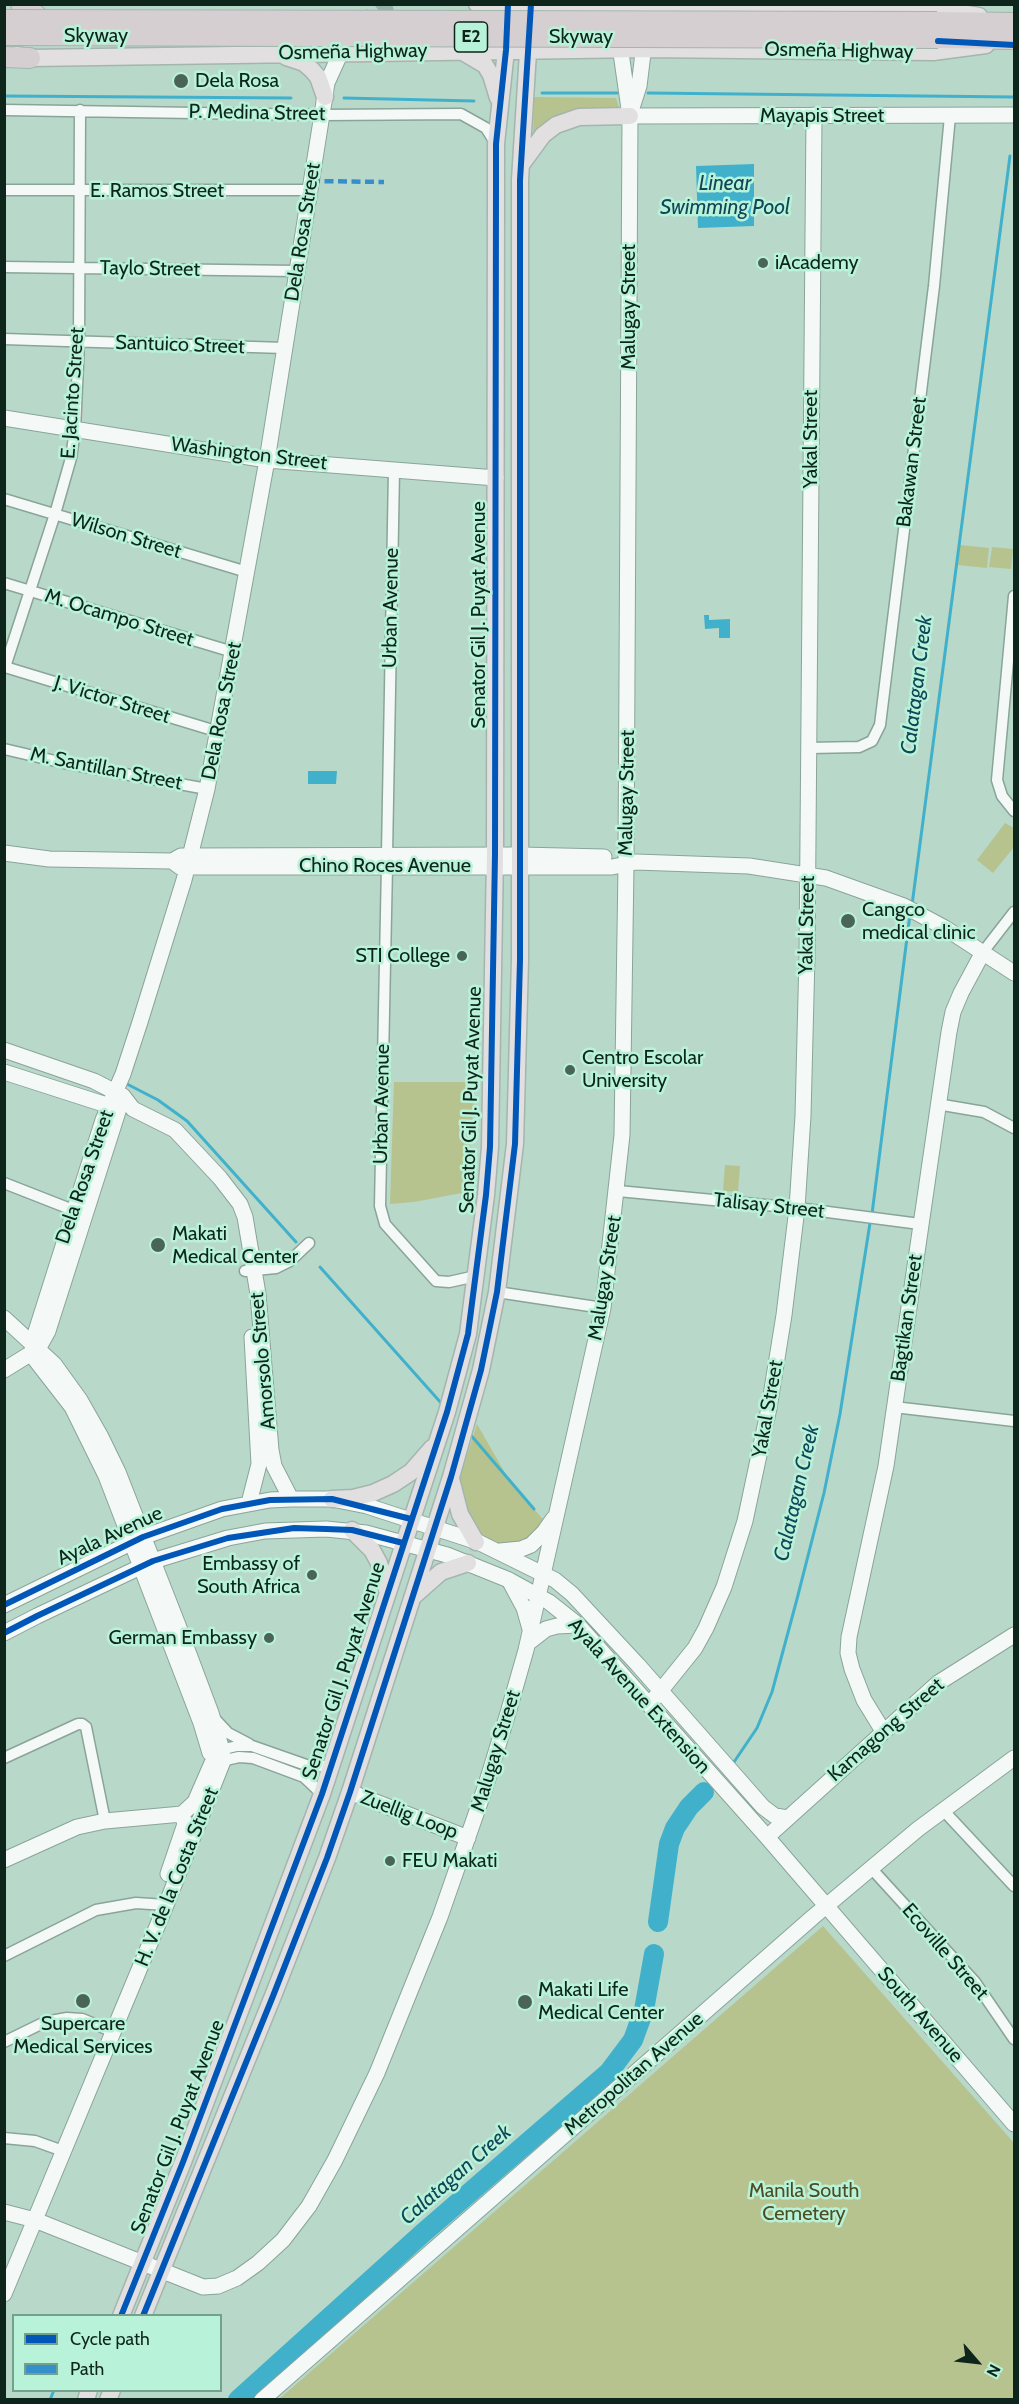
<!DOCTYPE html>
<meta charset="utf-8">
<style>
body{margin:0}
#map{position:relative;width:1019px;height:2404px;overflow:hidden;background:#b8d8ca;font-family:Cabin,sans-serif}
canvas{display:block}
.frame{position:absolute;inset:0;border:6px solid #0e251c;pointer-events:none}
.legend{position:absolute;left:12px;top:2314px;width:210px;height:78px;box-sizing:border-box;background:#b8f3d9;border:2px solid #74a18d;margin:0;padding:8px 10px;list-style:none;font-size:18px;color:#0e251c}
.legend li{display:flex;align-items:center;gap:12px;height:30px}
.legend b{width:30px;border:2px solid #74a18d}
.north{position:absolute;left:947px;top:2332px;width:60px;height:60px;-webkit-text-stroke:4px #b8f3d9;paint-order:stroke;rotate:118deg;font-size:16px;font-weight:700;line-height:24px;text-align:center;color:#0e251c}
.north::after{content:'';display:block;margin:auto;width:21px;height:27px;background:#0e251c;clip-path:polygon(50% 0,100% 100%,50% 72%,0 100%)}
</style>
<div id="map">
<canvas width="1019" height="2404"></canvas>
<div class="frame"></div>
<ul class="legend">
<li><b style="height:8px;background:#0057b8"></b>Cycle path</li>
<li><b style="height:8px;background:#358fca"></b>Path</li>
</ul>
<div class="north">N</div>
</div>
<script>
const ctx = document.querySelector('canvas').getContext('2d');
ctx.lineJoin = 'round';
function fillPath(path, color) { ctx.fillStyle = color; ctx.fill(path, 'evenodd'); }
const poly = rows => new Path2D(rows.map(r => 'M' + r).join(''));
function trace(path, color, width, dash) { ctx.strokeStyle = color; ctx.lineWidth = width; ctx.lineCap = dash ? 'butt' : 'round'; ctx.setLineDash(dash || []); ctx.stroke(path); }
function label(font, color, halo, rows, align = 'center') {
  ctx.font = font + ' Cabin,sans-serif'; ctx.lineWidth = 5; ctx.setLineDash([]); ctx.textBaseline = 'middle'; ctx.strokeStyle = halo; ctx.fillStyle = color; for (const [text, x, y, turn = 0] of rows) {
    ctx.save(); ctx.translate(x, y); ctx.rotate((+turn || 0) * Math.PI / 180); ctx.textAlign = isNaN(turn) ? turn : align; if (halo) ctx.strokeText(text, 0, 0); ctx.fillText(text, 0, 0); ctx.restore();
  }
}
fillPath(poly([
 [534,97,616,98,620,111,533,138],
 [960,545,989,548,987,568,958,565],
 [992,547,1013,549,1011,569,989,567],
 [1005,823,1014,828,1014,847,993,873,977,860],
 [394,1082,475,1082,467,1192,414,1202,390,1204],
 [725,1165,740,1166,738,1192,723,1191],
 [477,1424,509,1480,547,1524,510,1551,478,1542,452,1501],
 [823,1926,1014,2143,1014,2399,279,2399]
]), '#b6c38e');
fillPath(poly([
 [754,164,754,226,698,228,696,166],
 [704,615,709,615,709,620,730,619,730,638,719,638,719,628,705,629],
 [308,771,337,771,336,784,308,784]
]), '#41b1cb');
trace(poly([
 [542,93,617,93],
 [648,93,1014,97],
 [4,96,291,98],
 [344,98,474,101],
 [912,905,1010,156],
 [125,1083,158,1100,187,1121,296,1242],
 [872,1214,910,914],
 [320,1267,442,1404],
 [469,1433,534,1509],
 [734,1762,757,1728,772,1692,797,1599,824,1493,840,1414,870,1223],
 [704,1792,713,1784],
 [50,2400,54,2390]
]), '#41b1cb', 3);
trace(poly([
 [658,1922,669,1844,675,1828,689,1807,704,1792],
 [238,2400,423,2233,609,2072,633,2040,644,2010,654,1954]
]), '#41b1cb', 20);
trace(poly([
 [360,24,381,8,393,4]
]), '#96b4a7', 15, [15, 8]);
const street = poly([
 [4,110,322,115,461,114,486,128,496,144],
 [80,110,79,342,75,430,71,458,55,514,5,667,219,732],
 [4,190,309,190],
 [4,267,296,271],
 [4,339,284,348],
 [4,499,247,572],
 [4,583,233,652],
 [1014,596,997,780,1002,796,1014,811],
 [809,748,859,747,872,741,880,725,934,286,950,116],
 [4,749,64,763,207,789],
 [387,854,394,470],
 [387,865,380,1206,385,1224,436,1281,449,1282,476,1276],
 [983,952,1014,912],
 [937,1104,984,1112,1014,1128],
 [4,1183,73,1210],
 [618,1191,797,1208,920,1224],
 [245,1271,276,1268,290,1261,309,1243],
 [497,1292,603,1308],
 [894,1407,1014,1421],
 [214,1718,228,1733,249,1744],
 [216,1751,237,1746,252,1746,309,1766,332,1766],
 [4,1758,78,1724,82,1724,86,1727,105,1821],
 [217,1762,239,1757,253,1758,304,1777,322,1794],
 [943,1810,1014,1886],
 [871,1868,975,1982,1014,2039],
 [4,1956,96,1910,136,1903,166,1905],
 [4,2042,45,2022,67,2018,82,2019,114,2032],
 [4,2138,35,2141,63,2151]
]);
const secondary = poly([
 [619,39,630,116,626,857],
 [631,111,639,86,645,37],
 [630,116,1014,115],
 [4,418,267,460,496,478],
 [4,853,49,859,172,861,181,856,190,856,520,855,604,857],
 [172,861,180,867,612,867,636,862,749,866,826,878,904,906,945,928,1014,973],
 [4,1050,94,1081,123,1096,133,1109,175,1130,220,1178,240,1204,245,1217,258,1294,271,1450,274,1466,291,1499],
 [4,1072,116,1108],
 [4,1318,54,1364,80,1400,101,1437,118,1472,178,1625,211,1713,222,1750,223,1761,166,1905,4,2294],
 [4,1370,38,1349,48,1331,123,1096],
 [249,1503,259,1464,252,1337],
 [500,1551,521,1549,531,1545,544,1532,553,1519],
 [509,1580,524,1608,530,1629],
 [4,1605,143,1537,222,1509,270,1500,291,1499,332,1499,367,1506,478,1542,555,1580,572,1594,638,1665,763,1807,775,1816,788,1818],
 [4,1633,37,1616,153,1561,228,1538,265,1531,326,1529,366,1533,447,1555,509,1580,549,1602,578,1625,767,1837,1014,2124],
 [528,1643,546,1629,557,1626,578,1625],
 [650,1704,695,1648,706,1628,724,1587,745,1521,769,1408,784,1315,797,1208,803,1116,807,956,814,115],
 [883,1731,864,1700,852,1669,848,1653,849,1637,886,1466,949,1032,953,1012,961,993,983,952],
 [210,1753,201,1723,106,1476,72,1407,34,1358,32,1344,103,1120,123,1074,140,1022,184,880,207,789,267,460,327,83,341,52],
 [350,1792,468,1838],
 [182,1814,195,1802,212,1763],
 [767,1837,938,1683,1014,1635],
 [4,1860,77,1827,105,1821,182,1814],
 [168,1874,185,1824,182,1814],
 [4,2212,35,2220,203,2287,218,2286,237,2278,258,2263,283,2240,309,2206,335,2160,377,2073,440,1917,485,1788,508,1713,526,1650,603,1308,622,1135,626,865],
 [262,2400,813,1917,918,1829,1014,1758]
]);
const primary = poly([
 [477,4,925,7,979,16],
 [463,52,485,65,491,75,498,98],
 [17,55,30,58,644,49,933,52,986,45],
 [286,57,304,63,312,70,318,77,325,97],
 [521,165,543,135,556,125,579,117,630,116],
 [451,1479,460,1514,476,1542],
 [332,1499,353,1498,373,1493,393,1484,411,1472,432,1448],
 [352,1530,372,1550,379,1563,387,1590],
 [415,1595,441,1572,468,1563],
 [121,2316,183,2162,322,1794,447,1412,468,1334,486,1195,490,1147,495,854,496,181,496,144,506,50,508,4],
 [143,2316,273,1996,327,1858,350,1792,451,1477,481,1370,497,1292,515,1144,520,960,520,180,531,4],
 [86,2400,89,2390],
 [108,2400,112,2390]
]);
const highway = poly([
 [21,4,37,16],
 [937,22,1014,23],
 [938,38,1014,39],
 [4,57,30,58]
]);
trace(street, '#8aa499', 13);
trace(secondary, '#8aa499', 17);
trace(primary, '#a4b5ae', 19);
trace(highway, '#a4b5ae', 22);
trace(street, '#f4f9f7', 10);
trace(secondary, '#f4f9f7', 15);
trace(primary, '#e2dfe1', 16);
trace(highway, '#d5cfd2', 20);
const highwayBridge = poly([
 [4,20,937,22],
 [4,35,938,38]
]);
trace(highwayBridge, '#a4b5ae', 22, []);
trace(highwayBridge, '#d5cfd2', 20);
trace(poly([
 [311,181,384,182]
]), '#358fca', 4.5, [9, 4.5]);
trace(poly([
 [938,41,1014,45],
 [4,1605,143,1537,222,1509,270,1500,332,1499,411,1519],
 [4,1633,37,1616,153,1561,228,1538,294,1528,326,1529,352,1530,403,1543],
 [121,2316,183,2162,322,1794,447,1412,468,1334,486,1195,490,1147,495,854,496,181,496,144,506,50,508,4],
 [143,2316,273,1996,327,1858,350,1792,451,1477,481,1370,497,1292,515,1144,520,960,520,180,531,4]
]), '#0057b8', 6);
for (const [x, y, r, color] of [
 [181,81,8,"#4a6459"],
 [763,263,6,"#4a6459"],
 [848,921,8,"#4a6459"],
 [462,956,6,"#4a6459"],
 [570,1070,6,"#4a6459"],
 [158,1245,8,"#4a6459"],
 [312,1575,6,"#4a6459"],
 [269,1638,6,"#4a6459"],
 [390,1861,6,"#4a6459"],
 [83,2001,8,"#4a6459"],
 [525,2002,8,"#4a6459"]
]) { const dot = new Path2D(); dot.arc(x, y, r, 0, 2 * Math.PI); ctx.fillStyle = color; ctx.fill(dot); trace(dot, '#b8f3d9', 2); }
for (const [x, y, w] of [
 [471,37,33]
]) { const box = new Path2D(); box.roundRect(x - w / 2, y - 15, w, 30, 4.5); ctx.fillStyle = '#b8f3d9'; ctx.fill(box); trace(box, '#0e251c', 1.5); }
label('bold 18px', '#0e251c', null, [
 ["E2",471,37]
]);
label('20px', '#0e251c', '#b8f3d9', [
 ["Skyway",96,36],
 ["Skyway",581,37],
 ["Osmeña Highway",839,51,1],
 ["Osmeña Highway",353,52,-1],
 ["P. Medina Street",257,113,1],
 ["Mayapis Street",822,116],
 ["E. Ramos Street",157,191],
 ["Dela Rosa Street",303,232,-81],
 ["Taylo Street",150,269,1],
 ["Malugay Street",629,307,-90],
 ["Santuico Street",180,345,2],
 ["E. Jacinto Street",73,393,-86],
 ["Yakal Street",811,439,-90],
 ["Washington Street",249,454,7],
 ["Bakawan Street",912,462,-83],
 ["Wilson Street",126,536,17],
 ["Urban Avenue",391,608,-89],
 ["Senator Gil J. Puyat Avenue",479,615,-90],
 ["M. Ocampo Street",119,618,17],
 ["J. Victor Street",112,700,17],
 ["Dela Rosa Street",222,711,-79],
 ["M. Santillan Street",106,769,11],
 ["Malugay Street",627,793,-89],
 ["Chino Roces Avenue",385,866],
 ["Yakal Street",807,925,-89],
 ["Senator Gil J. Puyat Avenue",471,1100,-88],
 ["Urban Avenue",382,1104,-89],
 ["Dela Rosa Street",85,1177,-71],
 ["Talisay Street",769,1206,6],
 ["Malugay Street",605,1278,-81],
 ["Bagtikan Street",907,1318,-82],
 ["Amorsolo Street",263,1361,-95],
 ["Yakal Street",768,1409,-80],
 ["Ayala Avenue",110,1536,-25],
 ["Senator Gil J. Puyat Avenue",344,1671,-72],
 ["Ayala Avenue Extension",639,1696,48],
 ["Kamagong Street",886,1730,-41],
 ["Malugay Street",496,1751,-73],
 ["Zuellig Loop",409,1815,21],
 ["H. V. de la Costa Street",177,1877,-68],
 ["Ecoville Street",945,1952,49],
 ["South Avenue",920,2015,49],
 ["Metropolitan Avenue",634,2074,-41],
 ["Senator Gil J. Puyat Avenue",178,2127,-69]
]);
label('20px', '#0e251c', '#b8f3d9', [
 ["Dela Rosa",195,81],
 ["iAcademy",775,263],
 ["Cangco",862,910],
 ["medical clinic",862,933],
 ["STI College",450,956,"right"],
 ["Centro Escolar",582,1058],
 ["University",582,1081],
 ["Makati",172,1234],
 ["Medical Center",172,1257],
 ["Embassy of",300,1564,"right"],
 ["South Africa",300,1587,"right"],
 ["German Embassy",257,1638,"right"],
 ["FEU Makati",402,1861],
 ["Makati Life",538,1990],
 ["Medical Center",538,2013],
 ["Supercare",83,2024,"center"],
 ["Medical Services",83,2047,"center"]
], 'left');
label('20px', '#4e4c22', '#b8f3d9', [
 ["Manila South",804,2191],
 ["Cemetery",804,2214]
]);
label('italic 21px', '#114558', '#b8f3d9', [
 ["Linear",725,184],
 ["Swimming Pool",725,208],
 ["Calatagan Creek",917,685,-83],
 ["Calatagan Creek",797,1493,-77],
 ["Calatagan Creek",456,2175,-41]
]);
</script>
